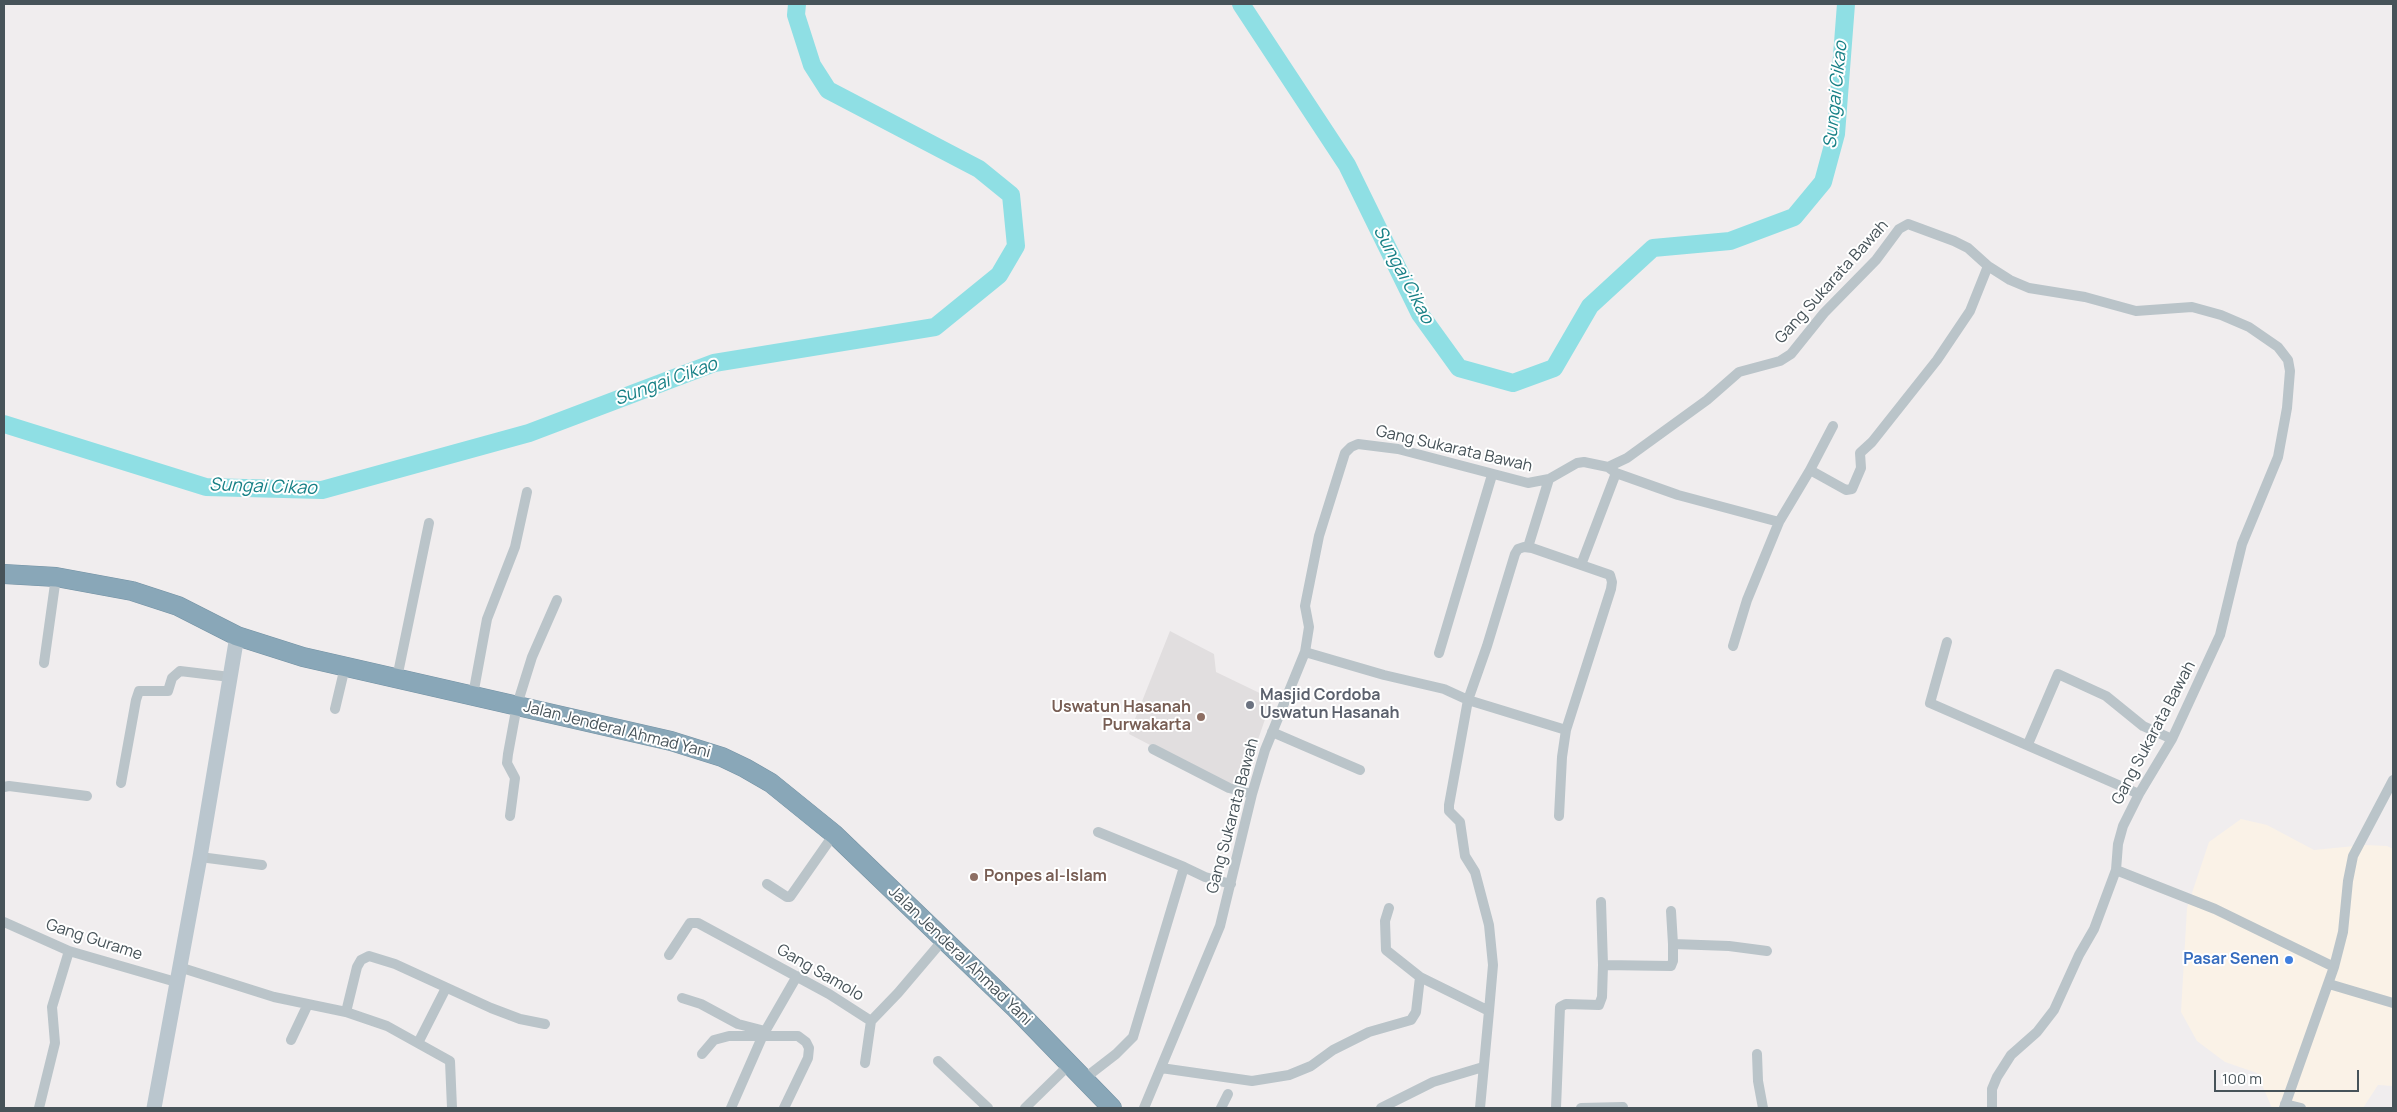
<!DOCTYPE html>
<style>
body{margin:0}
#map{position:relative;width:2397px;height:1112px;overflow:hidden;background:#f0edee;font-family:Manrope,sans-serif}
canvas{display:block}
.frame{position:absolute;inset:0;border:5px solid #475359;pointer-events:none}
.scale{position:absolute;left:2214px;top:1070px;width:145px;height:22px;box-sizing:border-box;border:2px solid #475359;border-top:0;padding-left:6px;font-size:15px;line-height:18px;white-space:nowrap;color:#475359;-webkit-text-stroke:4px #fff;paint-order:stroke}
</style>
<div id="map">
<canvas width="2397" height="1112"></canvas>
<div class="frame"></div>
<div class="scale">100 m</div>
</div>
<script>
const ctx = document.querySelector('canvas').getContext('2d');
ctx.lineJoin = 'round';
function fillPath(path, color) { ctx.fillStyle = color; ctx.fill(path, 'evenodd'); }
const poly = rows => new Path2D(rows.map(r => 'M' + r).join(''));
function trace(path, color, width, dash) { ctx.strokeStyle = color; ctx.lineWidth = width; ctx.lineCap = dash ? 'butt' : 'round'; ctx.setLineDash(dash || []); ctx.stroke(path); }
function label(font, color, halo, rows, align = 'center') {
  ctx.font = font + ' Manrope,sans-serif'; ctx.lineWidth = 4; ctx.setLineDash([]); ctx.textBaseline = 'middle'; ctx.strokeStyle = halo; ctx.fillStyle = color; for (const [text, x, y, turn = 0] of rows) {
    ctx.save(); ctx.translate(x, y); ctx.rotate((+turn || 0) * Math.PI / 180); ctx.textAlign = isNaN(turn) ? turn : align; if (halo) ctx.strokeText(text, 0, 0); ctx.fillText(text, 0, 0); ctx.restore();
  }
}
fillPath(poly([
 [2241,819,2267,825,2314,850,2365,845,2387,846,2393,849,2393,1086,2378,1085,2363,1108,2272,1108,2257,1073,2225,1062,2197,1041,2181,1012,2187,908,2209,842]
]), '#faf2e7');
fillPath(poly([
 [1170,631,1214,654,1216,672,1272,699,1240,792,1129,734]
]), '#e1dedf');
trace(poly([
 [1241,4,1347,165,1420,314,1459,368,1513,383,1554,368,1590,306,1653,248,1730,241,1794,217,1823,182,1836,134,1846,4],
 [4,424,206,487,322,490,529,433,714,363,935,327,999,275,1016,246,1011,195,979,169,828,90,812,65,796,15,797,4]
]), '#8fdfe4', 18);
const highway = poly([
 [4,574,56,577,132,591,178,606,237,636,303,657,671,741,722,757,745,768,771,783,834,834,1015,1008,1112,1108]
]);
trace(highway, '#7492a4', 20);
trace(poly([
 [1608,467,1616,473,1678,495,1779,522],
 [1810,470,1846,490,1852,489,1861,468,1860,453,1872,442,1937,360,1970,311,1988,266],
 [1528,547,1549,479],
 [1581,565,1616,473],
 [1947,642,1930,703,2139,794],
 [1733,646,1747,600,1779,522,1810,470,1833,426],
 [1305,652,1384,675,1444,689,1468,700,1566,730,1611,589,1612,582,1610,575,1532,548,1524,547,1518,549,1515,554,1487,646,1468,700,1449,805,1449,811,1460,822,1465,856,1475,872,1489,925,1493,965,1489,1011],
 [1439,653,1492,475],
 [44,663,56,577],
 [397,678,429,523],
 [473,695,487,619,515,547,527,492],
 [335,709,345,667],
 [1272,732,1360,770],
 [2028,744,2058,674,2106,696,2143,726,2172,739],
 [1153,749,1229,788,1252,794],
 [121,783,136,700,139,691,168,691,172,678,180,671,230,677],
 [4,787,9,786,87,796],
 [510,816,515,778,507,763,508,754,517,705,532,657,557,600],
 [1559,816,1562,757,1566,730],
 [1098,832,1184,867],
 [200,857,262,865],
 [2116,870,2215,909,2334,967],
 [767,884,787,897,790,897,834,834],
 [1601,902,1603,965],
 [1389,908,1385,921,1386,950,1420,977,1489,1011,1480,1108],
 [1671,911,1673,944],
 [4,922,69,951,176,982],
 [669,955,690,923,698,923,829,994,871,1021,898,993,943,940],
 [179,967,274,997,346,1012,357,967,361,960,369,956,395,964,491,1008,520,1019,545,1024],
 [2329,984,2393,1003],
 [682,998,701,1004,738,1024,765,1031],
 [346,1012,387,1026,450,1061,452,1108],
 [291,1040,308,1004],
 [418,1043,446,988],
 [702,1054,714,1040,729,1036,798,1036,806,1042,809,1048,808,1058,784,1108],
 [1757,1054,1758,1081,1763,1108],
 [938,1061,988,1108],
 [865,1063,871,1021],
 [1161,1068,1252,1081,1289,1075,1311,1066,1333,1050,1369,1032,1411,1020,1416,1012,1420,977],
 [1085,1078,1116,1054,1133,1037,1184,867,1205,877,1231,884],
 [2285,1104,2301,1108],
 [39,1108,55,1043,52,1007,69,951],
 [731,1108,763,1035,797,976],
 [1025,1108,1070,1064],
 [1144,1108,1220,926,1252,794,1265,750,1305,652,1309,627,1305,606,1319,536,1345,453,1351,447,1358,444,1398,449,1528,483,1549,479,1577,463,1584,462,1608,467,1627,458,1707,400,1739,372,1780,361,1791,354,1824,313,1876,260,1899,229,1908,224,1954,241,1968,248,1988,266,2010,280,2029,288,2085,297,2136,311,2192,307,2221,315,2249,327,2278,347,2288,360,2290,371,2287,408,2278,457,2242,544,2220,635,2172,739,2139,794,2123,826,2118,844,2116,870,2094,929,2079,955,2054,1010,2037,1032,2011,1055,1997,1077,1992,1089,1992,1108],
 [1221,1108,1228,1094],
 [1381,1108,1433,1082,1483,1067],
 [1556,1108,1560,1007,1566,1004,1599,1005,1602,997,1603,965,1671,966,1673,961,1673,944,1729,946,1767,951],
 [1581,1108,1623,1107],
 [2284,1108,2334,967,2343,932,2348,881,2353,856,2393,780]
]), '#bac4c9', 10);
trace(poly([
 [154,1108,200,857,237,636]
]), '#bac6ce', 15);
trace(highway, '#89a7b8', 19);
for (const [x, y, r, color] of [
 [1250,705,5,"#6b7280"],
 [1201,717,5,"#8d6e63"],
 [974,877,5,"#8d6e63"],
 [2289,960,5,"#3f7fe0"]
]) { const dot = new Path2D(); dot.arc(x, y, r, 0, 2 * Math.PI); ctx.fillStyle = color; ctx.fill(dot); trace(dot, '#fff', 2); }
label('16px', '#475359', '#fff', [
 ["Gang Sukarata Bawah",1832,282,-48],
 ["Gang Sukarata Bawah",1454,449,13],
 ["Jalan Jenderal Ahmad Yani",617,730,14],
 ["Gang Sukarata Bawah",2154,733,-62],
 ["Gang Sukarata Bawah",1233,816,-75],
 ["Gang Gurame",94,940,18],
 ["Jalan Jenderal Ahmad Yani",960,956,44],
 ["Gang Samolo",820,973,30]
]);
label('bold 16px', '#5b616d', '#fff', [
 ["Masjid Cordoba",1260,696],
 ["Uswatun Hasanah",1260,714]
], 'left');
label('bold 16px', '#785e54', '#fff', [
 ["Uswatun Hasanah",1191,708],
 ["Purwakarta",1191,726],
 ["Ponpes al-Islam",984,877,"left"]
], 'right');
label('bold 16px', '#366cbe', '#fff', [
 ["Pasar Senen",2279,960]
], 'right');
label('italic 18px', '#178086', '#fff', [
 ["Sungai Cikao",1836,95,-84],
 ["Sungai Cikao",1403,275,62],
 ["Sungai Cikao",666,382,-20],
 ["Sungai Cikao",263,487,2]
]);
</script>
